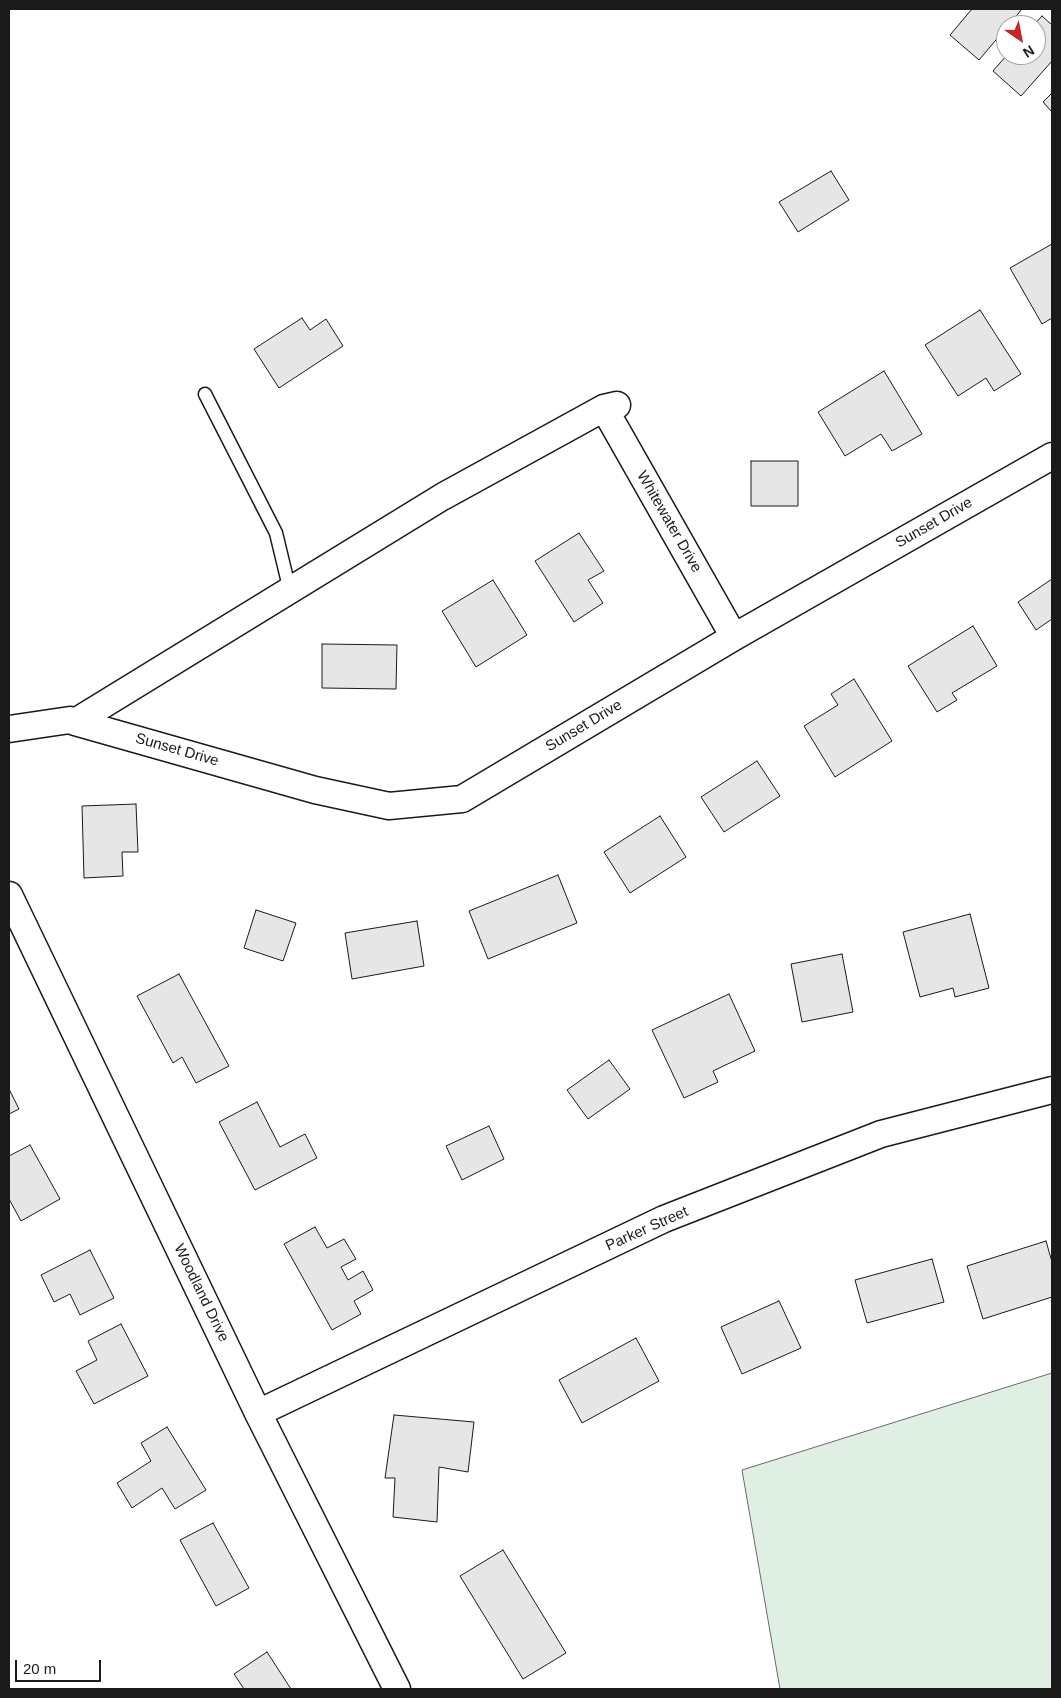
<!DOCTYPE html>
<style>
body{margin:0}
#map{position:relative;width:1061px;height:1698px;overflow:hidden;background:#fff;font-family:Arial,sans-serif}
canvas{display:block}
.frame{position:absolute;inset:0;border:10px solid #1a1a1a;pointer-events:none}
.north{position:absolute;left:996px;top:15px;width:50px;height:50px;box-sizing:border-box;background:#fff;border:1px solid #a3a3a3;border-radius:50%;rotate:147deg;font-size:14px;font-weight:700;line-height:20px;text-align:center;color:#1a1a1a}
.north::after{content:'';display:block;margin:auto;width:18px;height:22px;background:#c62828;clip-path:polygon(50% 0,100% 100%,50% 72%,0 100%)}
.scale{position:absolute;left:15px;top:1660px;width:86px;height:22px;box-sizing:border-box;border:2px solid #1a1a1a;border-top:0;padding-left:6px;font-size:15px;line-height:18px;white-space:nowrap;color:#1a1a1a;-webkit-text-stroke:4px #fff;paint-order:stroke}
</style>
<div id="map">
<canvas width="1061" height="1698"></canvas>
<div class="frame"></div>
<div class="north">N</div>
<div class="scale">20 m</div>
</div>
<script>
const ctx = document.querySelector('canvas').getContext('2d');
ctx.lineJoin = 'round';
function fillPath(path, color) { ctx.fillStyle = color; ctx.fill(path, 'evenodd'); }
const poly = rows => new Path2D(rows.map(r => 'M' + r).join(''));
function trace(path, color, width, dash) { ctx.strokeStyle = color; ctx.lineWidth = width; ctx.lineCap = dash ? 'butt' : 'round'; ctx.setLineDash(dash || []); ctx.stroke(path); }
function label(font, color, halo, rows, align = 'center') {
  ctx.font = font + ' Arial,sans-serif'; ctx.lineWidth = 4; ctx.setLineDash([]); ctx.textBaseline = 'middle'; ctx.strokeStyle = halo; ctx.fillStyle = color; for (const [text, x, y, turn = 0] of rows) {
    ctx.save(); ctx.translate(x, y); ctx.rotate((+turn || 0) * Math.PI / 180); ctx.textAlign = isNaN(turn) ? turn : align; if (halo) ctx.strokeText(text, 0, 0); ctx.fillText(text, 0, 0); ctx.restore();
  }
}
const green = poly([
 [1052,1373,1052,1689,780,1689,742,1470,1052,1373]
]);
fillPath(green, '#e0efe3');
trace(green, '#6a6a6a', 1);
const building = poly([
 [972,9,1022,9,1009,25,1006,25,1006,28,979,60,950,35,972,9],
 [1042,16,1052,25,1052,61,1021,96,993,71,1007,55,1036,55,1036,25,1034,25,1042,16],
 [1052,93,1052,112,1043,102,1052,93],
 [831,171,849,200,798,232,779,202,831,171],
 [1052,244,1052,318,1042,324,1010,268,1052,244],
 [980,310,1021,374,994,391,986,378,958,396,925,345,980,310],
 [302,318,310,330,326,319,343,346,279,388,254,349,302,318],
 [884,371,922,434,892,451,881,434,845,456,818,412,884,371],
 [751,461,798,461,798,506,751,506,751,461],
 [579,533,604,571,588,580,603,603,574,622,535,561,579,533],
 [1052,579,1052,619,1036,630,1018,602,1052,579],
 [493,580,527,635,476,667,442,611,493,580],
 [973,626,997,666,952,693,957,700,937,712,908,666,973,626],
 [322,644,397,645,396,689,322,688,322,644],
 [854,679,892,741,835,777,804,726,838,705,831,694,854,679],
 [757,761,780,796,724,832,701,797,757,761],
 [136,804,138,852,122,852,123,876,84,878,82,806,136,804],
 [660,816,686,857,630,893,604,852,660,816],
 [558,875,577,923,488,959,469,911,558,875],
 [256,910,296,923,283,961,244,948,256,910],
 [970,914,989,988,955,997,953,988,920,997,903,932,970,914],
 [417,921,424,966,352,979,345,933,417,921],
 [842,954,853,1012,802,1022,791,964,842,954],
 [179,974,229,1066,196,1083,182,1057,173,1063,137,996,179,974],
 [729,994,755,1051,713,1071,718,1082,684,1098,652,1030,729,994],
 [609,1060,630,1089,588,1119,567,1090,609,1060],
 [9,1089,19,1109,9,1114,9,1089],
 [257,1102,280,1147,305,1134,317,1158,255,1190,219,1122,257,1102],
 [489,1126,504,1159,462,1180,446,1146,489,1126],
 [30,1145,60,1199,21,1221,9,1199,9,1156,30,1145],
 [315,1227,327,1248,344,1239,356,1259,341,1267,348,1280,363,1271,373,1290,354,1301,361,1314,332,1330,284,1244,315,1227],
 [1046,1241,1052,1262,1052,1297,983,1319,967,1266,1046,1241],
 [90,1250,114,1298,80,1315,70,1294,54,1302,41,1275,90,1250],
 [932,1259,944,1302,867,1323,855,1280,932,1259],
 [779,1301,801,1348,742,1374,721,1327,779,1301],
 [121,1324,148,1376,94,1404,76,1371,97,1360,88,1341,121,1324],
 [636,1338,659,1381,582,1423,559,1380,636,1338],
 [394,1415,474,1422,468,1472,439,1467,437,1522,393,1517,395,1478,385,1478,394,1415],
 [167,1427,206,1490,175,1509,162,1488,132,1508,117,1483,151,1461,141,1443,167,1427],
 [213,1523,249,1588,216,1606,180,1540,213,1523],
 [503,1550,566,1653,523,1679,460,1576,503,1550],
 [267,1652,291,1689,244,1689,234,1674,267,1652]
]);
fillPath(building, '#e6e6e6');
trace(building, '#1a1a1a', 1);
const lane = poly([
 [205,394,276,533,290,591]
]);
const street = poly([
 [604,408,734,637],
 [75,722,315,790,389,806,462,799,734,637,1052,456],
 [9,729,70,720,75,722,442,497,604,408,617,405],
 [9,895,258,1413,397,1689],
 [258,1413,664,1219,881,1134,1052,1090]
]);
trace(lane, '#1a1a1a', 15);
trace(street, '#1a1a1a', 29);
trace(lane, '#fff', 12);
trace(street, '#fff', 26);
label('15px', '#1a1a1a', '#fff', [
 ["Whitewater Drive",669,522,60],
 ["Sunset Drive",934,523,-30],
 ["Sunset Drive",584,726,-31],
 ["Sunset Drive",177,750,16],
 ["Parker Street",647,1229,-24],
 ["Woodland Drive",201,1293,64]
]);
</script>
